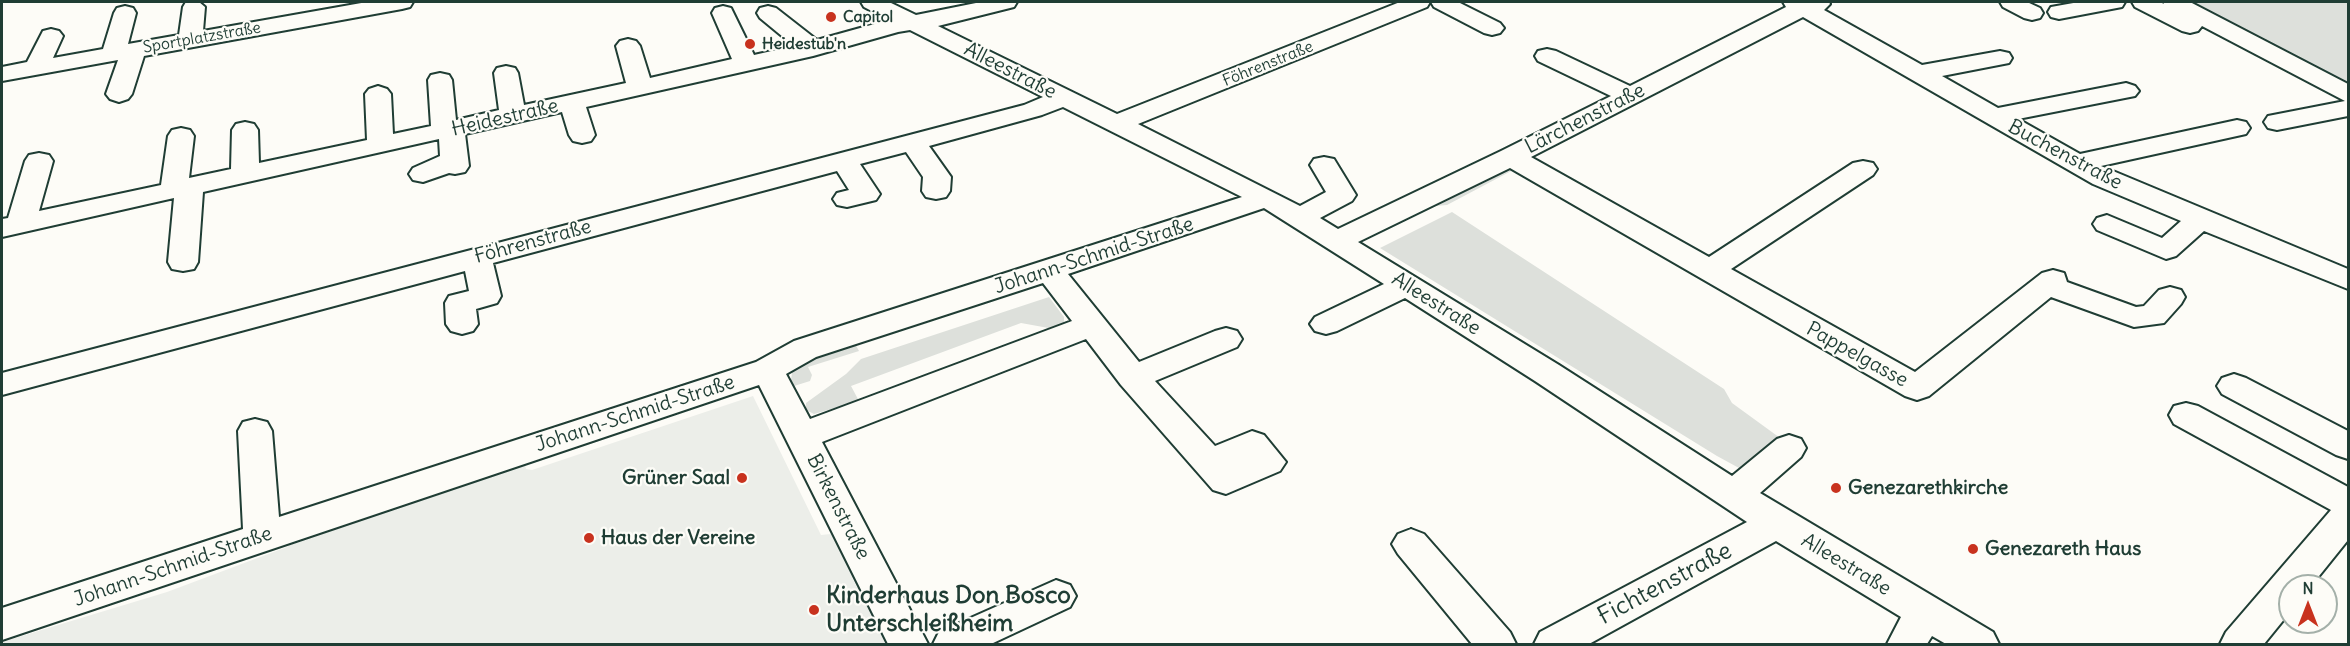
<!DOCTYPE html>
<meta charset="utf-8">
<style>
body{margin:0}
#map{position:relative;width:2350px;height:646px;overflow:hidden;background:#fdfcf7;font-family:Delius,sans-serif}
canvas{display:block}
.frame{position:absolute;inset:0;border:3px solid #1f3d34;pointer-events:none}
.north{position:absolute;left:2278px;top:574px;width:60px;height:60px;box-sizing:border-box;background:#fdfcf7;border:2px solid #a4b0a9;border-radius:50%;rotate:0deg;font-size:16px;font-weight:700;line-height:24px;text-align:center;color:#1f3d34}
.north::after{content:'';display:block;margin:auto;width:21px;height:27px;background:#c8321e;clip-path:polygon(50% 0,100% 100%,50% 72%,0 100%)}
</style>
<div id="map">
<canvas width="2350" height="646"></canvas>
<div class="frame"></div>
<div class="north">N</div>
</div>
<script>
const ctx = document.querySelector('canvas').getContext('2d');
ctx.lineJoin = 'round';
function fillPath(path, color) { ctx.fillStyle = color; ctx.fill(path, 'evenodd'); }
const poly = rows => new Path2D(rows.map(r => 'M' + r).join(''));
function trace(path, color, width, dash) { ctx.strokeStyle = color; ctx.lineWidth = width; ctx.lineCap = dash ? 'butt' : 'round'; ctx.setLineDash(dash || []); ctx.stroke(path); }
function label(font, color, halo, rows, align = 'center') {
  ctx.font = font + ' Delius,sans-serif'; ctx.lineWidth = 4.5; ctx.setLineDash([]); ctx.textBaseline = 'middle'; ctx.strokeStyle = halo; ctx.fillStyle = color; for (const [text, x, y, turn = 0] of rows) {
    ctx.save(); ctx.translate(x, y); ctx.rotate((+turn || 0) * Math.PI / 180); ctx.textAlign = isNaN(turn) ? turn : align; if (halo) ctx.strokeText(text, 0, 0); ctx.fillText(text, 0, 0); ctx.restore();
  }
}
fillPath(poly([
 [753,396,821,535,831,534,886,644,2,644,2,642,167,592,287,547,303,533,524,459,526,469,532,470]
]), '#eceee9');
fillPath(poly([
 [2193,2,2348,2,2348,83,2283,49],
 [1506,169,1515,169,1447,205,1435,206,1430,203],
 [1452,212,1724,389,1732,403,1787,443,1761,480,1717,456,1380,248],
 [1049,297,1064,317,1064,323,1054,329,1021,323,851,386,859,401,814,414,806,410,806,403,846,374,861,359],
 [853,340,859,351,808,367,812,375,810,381,794,386,791,380,793,366]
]), '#dde0db');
const minor = poly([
 [186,2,199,2,205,7,203,31,367,2,413,2,410,7,402,9,144,56,132,94,128,99,119,102,110,99,106,94,118,60,2,81,2,67,27,62,43,31,51,29,59,31,63,36,53,58,103,49,114,13,117,8,125,6,133,8,136,13,128,44,179,35,183,7,186,2],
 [861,2,889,2,916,15,981,2,1017,2,1014,7,938,26,1117,114,1400,2,1430,2,1427,7,1138,124,1300,206,1326,192,1310,165,1314,159,1324,157,1334,159,1356,195,1352,201,1320,218,1338,229,1501,151,1611,96,1538,61,1535,56,1538,51,1547,49,1556,51,1630,86,1786,7,1783,2,1829,2,1830,4,1824,10,1922,65,2000,51,2009,53,2012,58,2009,63,1942,76,1998,108,2126,83,2135,86,2139,91,2135,96,2018,119,2080,154,2237,120,2246,122,2250,128,2246,134,2101,166,2348,269,2348,289,2204,231,2176,256,2166,259,2097,230,2093,224,2097,218,2107,215,2162,238,2181,221,2093,184,1803,17,1531,157,1709,257,1853,163,1863,161,1873,163,1877,169,1873,175,1731,269,1915,372,2042,273,2053,270,2064,273,2067,282,2136,307,2144,306,2159,290,2170,287,2181,290,2185,297,2181,304,2164,323,2134,327,2051,297,1929,396,1917,400,1905,396,1510,168,1358,242,1559,365,1732,476,1777,439,1789,435,1801,439,1806,448,1801,457,1760,493,1993,632,1999,644,1946,644,1932,636,1927,644,1887,644,1901,617,1776,541,1589,644,1534,644,1540,632,1747,522,1535,381,1405,298,1337,331,1326,334,1315,331,1310,324,1315,317,1384,284,1264,208,1068,274,1139,362,1215,331,1226,328,1237,331,1242,339,1237,347,1155,381,1215,446,1252,431,1264,435,1286,462,1280,471,1226,494,1213,490,1121,385,1086,339,822,442,928,644,888,644,759,385,2,640,2,608,243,529,238,431,243,422,255,419,267,422,272,431,279,517,756,362,794,341,1242,197,1063,107,1042,115,929,146,951,177,950,191,946,197,936,199,926,197,922,191,923,177,906,152,860,164,880,194,876,200,847,207,837,205,833,199,837,193,849,190,837,171,493,263,501,296,497,303,476,309,478,324,473,331,462,334,451,331,446,324,445,303,449,296,469,291,465,271,2,395,2,373,1024,105,1043,97,910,30,898,32,813,56,586,107,595,135,591,141,582,143,573,141,569,135,562,112,465,134,469,166,465,172,455,174,449,173,423,182,413,180,409,174,413,168,440,156,439,139,203,192,198,262,194,269,183,271,172,269,168,262,174,198,2,237,2,219,8,218,25,161,29,155,39,153,49,155,53,161,39,211,161,185,168,136,172,130,181,128,190,130,194,136,189,178,231,169,232,130,236,124,245,122,254,124,258,130,259,163,367,140,365,94,369,89,378,86,387,89,391,94,393,134,431,126,428,80,431,75,440,73,449,75,452,80,456,120,499,110,494,73,497,68,506,66,515,68,518,73,524,105,626,83,616,46,620,41,628,39,636,41,640,46,650,78,732,59,712,13,715,8,723,6,731,8,754,55,794,46,760,18,757,13,760,8,768,6,776,8,817,40,889,20,864,7,861,2],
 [1043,283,1072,321,810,419,786,374,816,357,1043,283],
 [1431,2,1458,2,1500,23,1504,28,1500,33,1492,35,1484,33,1434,7,1431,2],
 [2000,2,2027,2,2040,8,2043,13,2040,18,2032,20,2024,18,2003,7,2000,2],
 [2079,2,2125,2,2122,7,2059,19,2051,17,2048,12,2051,7,2079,2],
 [2132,2,2160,2,2164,4,2163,2,2190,2,2348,84,2348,116,2277,130,2268,128,2264,122,2268,116,2345,101,2202,26,2198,31,2190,33,2182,31,2135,7,2132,2],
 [2234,374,2246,378,2348,431,2348,459,2336,455,2222,394,2217,386,2222,378,2234,374],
 [2186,403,2198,406,2348,487,2348,540,2311,586,2290,586,2290,612,2264,644,2220,644,2226,632,2331,510,2174,424,2169,415,2174,406,2186,403],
 [1411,529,1424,534,1510,632,1516,644,1472,644,1398,554,1392,544,1398,534,1411,529],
 [1056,580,1070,585,1076,596,1070,607,991,644,933,644,939,632,1056,580]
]);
trace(minor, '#1f3d34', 4);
fillPath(minor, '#fdfcf7');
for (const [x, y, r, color] of [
 [831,17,6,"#c8321e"],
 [750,44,6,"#c8321e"],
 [742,478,6,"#c8321e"],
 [1836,488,6,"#c8321e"],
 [589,538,6,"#c8321e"],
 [1973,549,6,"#c8321e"],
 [814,610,6,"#c8321e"]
]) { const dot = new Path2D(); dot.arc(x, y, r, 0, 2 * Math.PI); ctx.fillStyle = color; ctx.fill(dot); trace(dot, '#fdfcf7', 2); }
label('bold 16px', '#1f3d34', '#fdfcf7', [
 ["Capitol",843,17],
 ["Heidestub'n",762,44]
], 'left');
label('16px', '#1f3d34', '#fdfcf7', [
 ["Sportplatzstraße",202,38,-10],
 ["Föhrenstraße",1268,64,-22]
]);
label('20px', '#1f3d34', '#fdfcf7', [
 ["Alleestraße",1010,71,27],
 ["Heidestraße",505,118,-13],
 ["Lärchenstraße",1585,119,-27],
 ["Buchenstraße",2065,155,28],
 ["Föhrenstraße",533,242,-15],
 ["Johann-Schmid-Straße",1094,256,-18],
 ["Alleestraße",1436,304,32],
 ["Pappelgasse",1857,355,29],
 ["Johann-Schmid-Straße",635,414,-18],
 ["Birkenstraße",838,507,63],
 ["Alleestraße",1846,565,31],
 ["Johann-Schmid-Straße",173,567,-19]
]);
label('bold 20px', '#1f3d34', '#fdfcf7', [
 ["Grüner Saal",730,478,"right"],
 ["Genezarethkirche",1848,488],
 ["Haus der Vereine",601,538],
 ["Genezareth Haus",1985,549]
], 'left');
label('24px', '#1f3d34', '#fdfcf7', [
 ["Fichtenstraße",1665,584,-28]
]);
label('bold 24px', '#1f3d34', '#fdfcf7', [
 ["Kinderhaus Don Bosco",826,596],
 ["Unterschleißheim",826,624]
], 'left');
</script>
